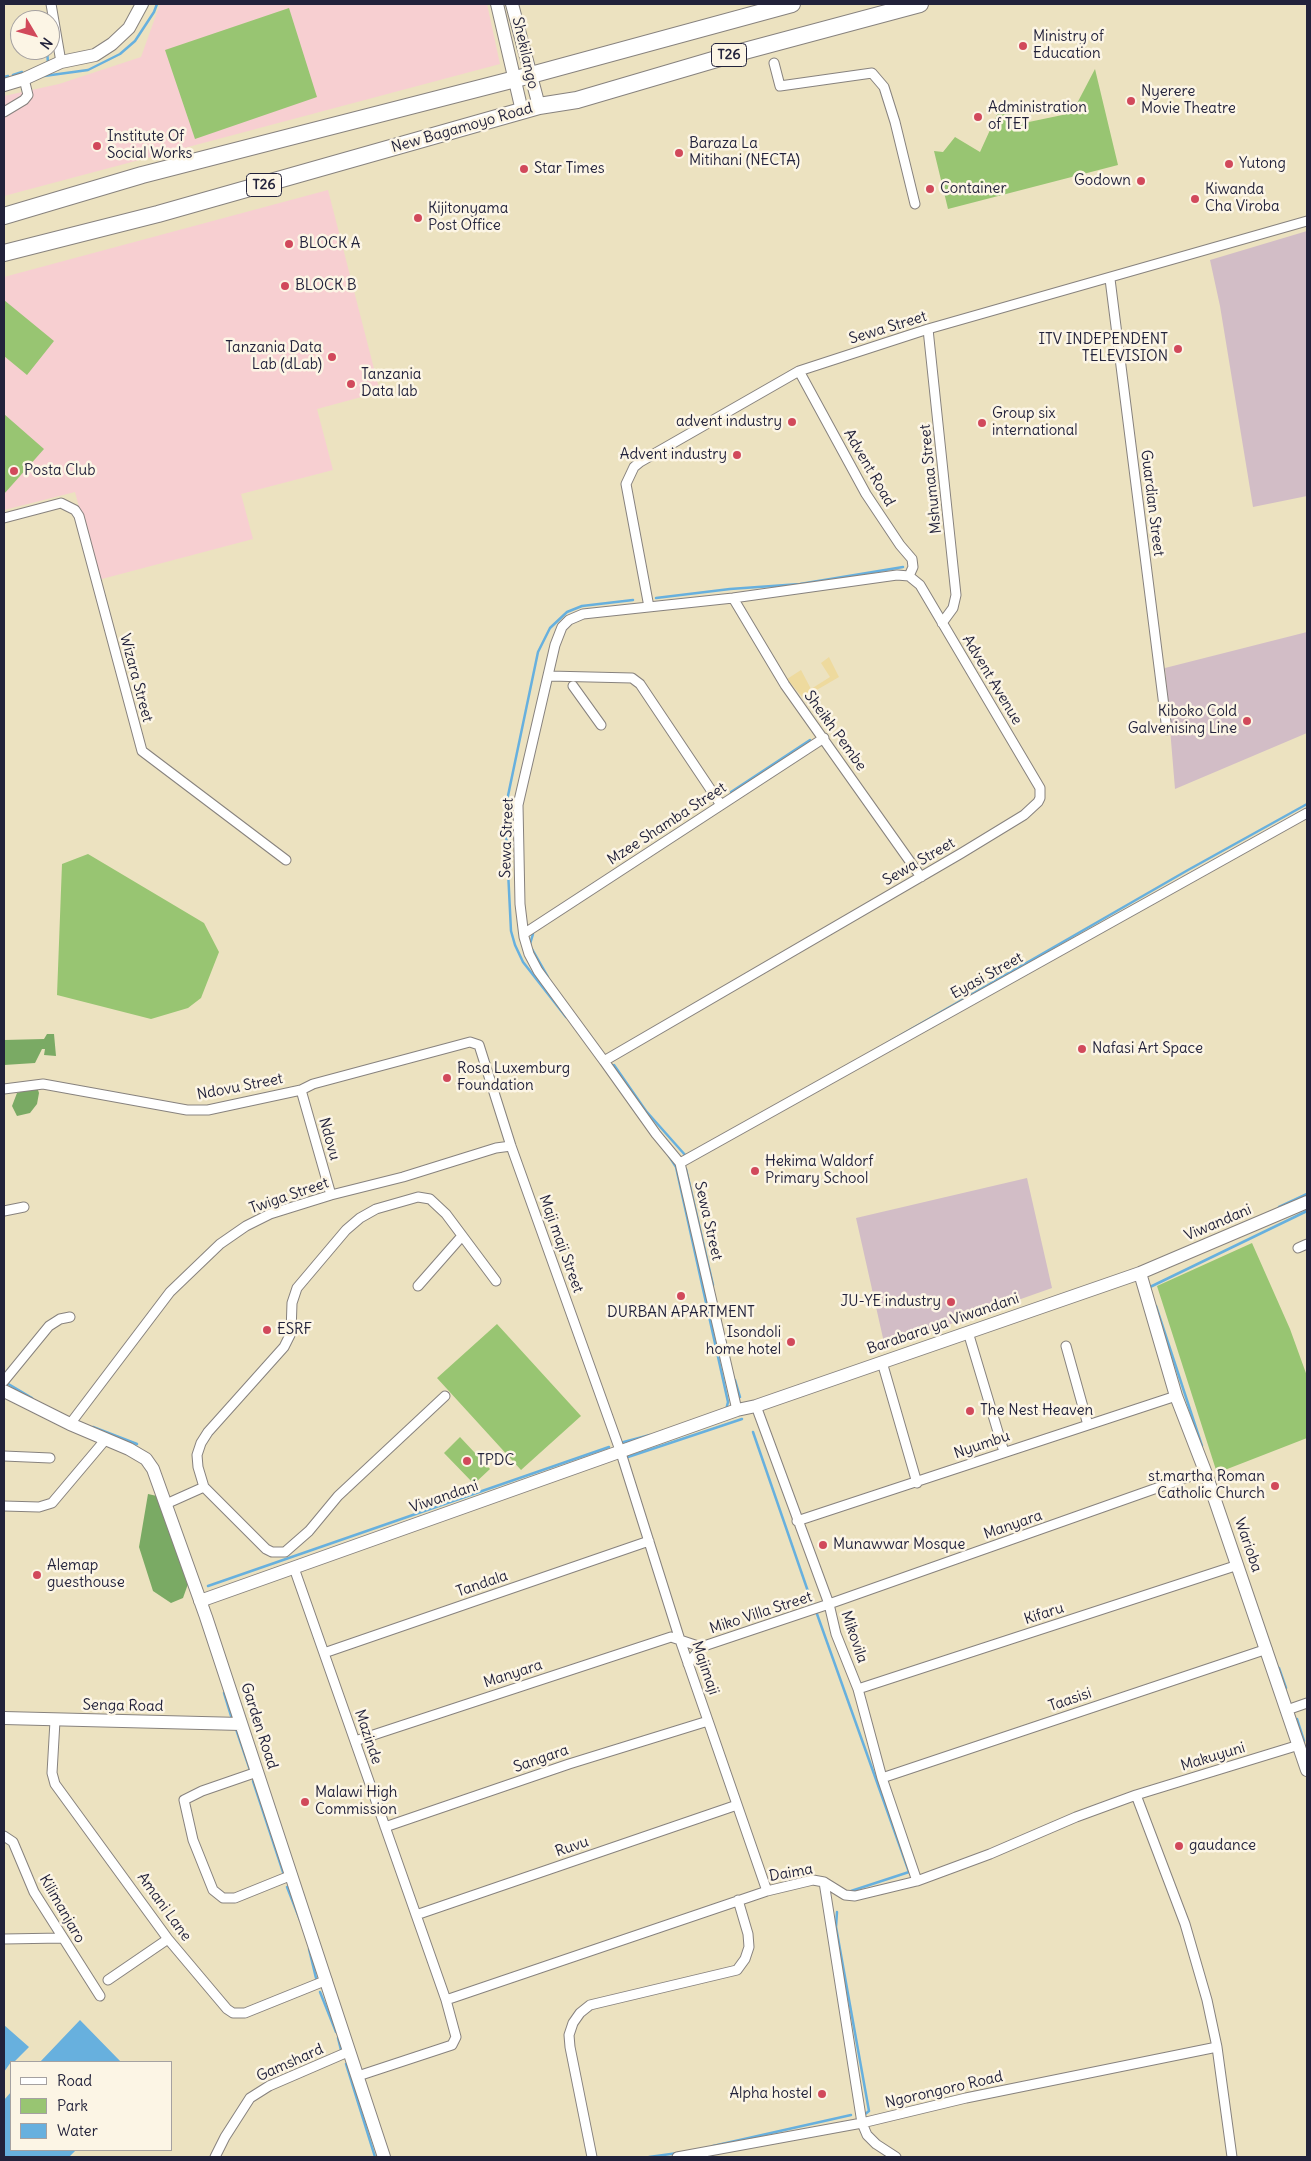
<!DOCTYPE html>
<style>
body{margin:0}
#map{position:relative;width:1311px;height:2161px;overflow:hidden;background:#ece2c0;font-family:Delius,sans-serif}
canvas{display:block}
.frame{position:absolute;inset:0;border:5px solid #22223b;pointer-events:none}
.legend{position:absolute;left:10px;top:2061px;width:162px;height:90px;box-sizing:border-box;background:#fcf5e5;border:1px solid #a5a1a1;margin:0;padding:6px 9px;list-style:none;font-size:15px;color:#22223b}
.legend li{display:flex;align-items:center;gap:10px;height:25px}
.legend b{width:25px;border:1px solid #a5a1a1}
.north{position:absolute;left:10px;top:10px;width:50px;height:50px;box-sizing:border-box;background:#fcf5e5;border:1px solid #a5a1a1;border-radius:50%;rotate:127deg;font-size:14px;font-weight:700;line-height:20px;text-align:center;color:#22223b}
.north::after{content:'';display:block;margin:auto;width:18px;height:22px;background:#d1495b;clip-path:polygon(50% 0,100% 100%,50% 72%,0 100%)}
</style>
<div id="map">
<canvas width="1311" height="2161"></canvas>
<div class="frame"></div>
<ul class="legend">
<li><b style="height:6px;background:#fff"></b>Road</li>
<li><b style="height:14px;background:#98c572"></b>Park</li>
<li><b style="height:14px;background:#67b0de"></b>Water</li>
</ul>
<div class="north">N</div>
</div>
<script>
const ctx = document.querySelector('canvas').getContext('2d');
ctx.lineJoin = 'round';
function fillPath(path, color) { ctx.fillStyle = color; ctx.fill(path, 'evenodd'); }
const poly = rows => new Path2D(rows.map(r => 'M' + r).join(''));
function trace(path, color, width, dash) { ctx.strokeStyle = color; ctx.lineWidth = width; ctx.lineCap = dash ? 'butt' : 'round'; ctx.setLineDash(dash || []); ctx.stroke(path); }
function label(font, color, halo, rows, align = 'center') {
  ctx.font = font + ' Delius,sans-serif'; ctx.lineWidth = 5; ctx.setLineDash([]); ctx.textBaseline = 'middle'; ctx.strokeStyle = halo; ctx.fillStyle = color; for (const [text, x, y, turn = 0] of rows) {
    ctx.save(); ctx.translate(x, y); ctx.rotate((+turn || 0) * Math.PI / 180); ctx.textAlign = isNaN(turn) ? turn : align; if (halo) ctx.strokeText(text, 0, 0); ctx.fillText(text, 0, 0); ctx.restore();
  }
}
fillPath(poly([
 [160,4,487,4,500,64,4,196,4,96,59,84,141,57],
 [328,190,380,392,317,409,333,470,241,494,253,539,98,580,75,492,4,510,4,277]
]), '#f7cfd1');
fillPath(poly([
 [1307,231,1307,496,1253,507,1220,306,1210,260],
 [1307,632,1307,733,1175,789,1165,668],
 [1027,1178,1052,1288,885,1347,856,1218]
]), '#d2bdc6');
fillPath(poly([
 [289,8,317,97,195,139,165,50],
 [1095,69,1118,165,948,209,934,151,943,152,955,137,980,152,1000,108,1024,123,1072,113],
 [4,300,54,341,27,375,4,356],
 [4,414,44,449,4,494],
 [88,854,204,923,219,952,201,998,188,1008,151,1019,57,995,62,864],
 [1252,1243,1290,1329,1307,1376,1307,1438,1217,1473,1157,1286],
 [497,1324,581,1416,521,1470,437,1378],
 [460,1437,490,1469,474,1484,444,1453]
]), '#98c572');
fillPath(poly([
 [47,1034,54,1034,56,1056,44,1055,45,1049,42,1049,35,1063,4,1065,4,1040,44,1039],
 [37,1087,39,1093,37,1104,30,1113,17,1116,12,1106,17,1093],
 [148,1494,157,1496,188,1584,183,1598,171,1603,153,1591,139,1547]
]), '#7aaa64');
fillPath(poly([
 [829,657,839,677,803,698,787,679,801,670,811,689,830,677,821,663]
]), '#eeda9e');
fillPath(poly([
 [80,2020,121,2062,40,2062],
 [4,2025,29,2047,14,2062,11,2062,4,2072],
 [11,2092,11,2150,76,2150,69,2157,4,2157,4,2100]
]), '#67b0de');
trace(poly([
 [50,34,52,27],
 [47,50,48,63],
 [13,75,22,72],
 [44,76,88,70,120,54,135,41,154,12,157,4],
 [4,77,8,76],
 [656,598,730,589,800,584,903,567],
 [731,792,810,740],
 [530,944,533,934],
 [532,949,548,977],
 [566,1017,523,962,515,945,511,931,505,810,538,652,550,628,567,612,582,606,633,600],
 [887,1043,1188,870,1307,804],
 [614,1065,646,1111,686,1156],
 [669,1156,676,1167,728,1402,726,1410],
 [686,1169,713,1285],
 [1279,1207,1307,1194],
 [1150,1287,1307,1211],
 [1156,1306,1202,1446],
 [735,1380,740,1397],
 [5,1382,32,1398],
 [93,1427,137,1444],
 [753,1432,812,1603],
 [620,1443,650,1435],
 [628,1457,742,1419],
 [208,1586,609,1447],
 [817,1614,909,1872,851,1891],
 [1279,1668,1286,1688],
 [224,1693,231,1716],
 [1297,1719,1304,1741],
 [236,1729,250,1770],
 [253,1781,283,1872],
 [287,1887,300,1920],
 [837,1912,836,1927,869,2111,864,2115],
 [309,1949,316,1978],
 [320,1992,336,2032],
 [338,2038,341,2050],
 [346,2064,375,2157],
 [713,2146,851,2115],
 [649,2157,678,2153]
]), '#67b0de', 2.5);
const street = poly([
 [51,4,61,62],
 [774,63,780,86,872,73,884,87,895,122,915,204],
 [4,112,24,100,28,95,24,79],
 [1110,279,1167,730],
 [928,329,956,595,953,608,942,623],
 [799,371,866,494,900,545,912,559,913,567,909,576],
 [4,518,61,503,75,510,79,516,142,751,286,860],
 [897,575,909,576,920,585,1040,788,1040,798,1038,802,1024,815,960,854,604,1061,538,971,529,954,524,937,520,904,518,805,555,645,562,627,569,620,583,614,733,598,897,575],
 [733,598,785,685,921,877],
 [649,607,626,484,634,467,640,462,799,371,928,329,1307,221],
 [549,676,632,678,640,684,721,805],
 [573,686,601,725],
 [525,933,824,738],
 [604,1061,656,1134,680,1163,737,1410],
 [4,1089,43,1084,187,1110,208,1110,301,1090,313,1084,470,1042,479,1045,511,1146,621,1453,680,1640,767,1891],
 [301,1090,331,1195],
 [680,1163,1307,813],
 [4,1211,24,1207],
 [1298,1248,1307,1244],
 [418,1286,462,1236],
 [968,1332,1004,1452],
 [1066,1346,1088,1425],
 [882,1362,917,1483],
 [4,1381,49,1326,60,1319,70,1317],
 [445,1396,338,1496,309,1531,285,1552,272,1552,266,1549,204,1487,198,1467,197,1455,201,1443,208,1432,284,1347,291,1333,292,1303,297,1288,346,1230,360,1218,376,1209,418,1197,430,1199,446,1214,496,1281],
 [756,1406,829,1604,836,1634,858,1689,882,1778,917,1881],
 [70,1424,170,1292,220,1244,246,1226,270,1214,331,1195,403,1177,496,1148,511,1146],
 [4,1456,50,1458],
 [166,1504,204,1487],
 [4,1506,39,1507,52,1503,106,1439],
 [797,1521,1176,1396],
 [294,1568,446,2000,456,2037,452,2045,358,2076],
 [324,1653,649,1541],
 [688,1664,701,1647,829,1604,1205,1471],
 [858,1689,1238,1565],
 [1287,1710,1307,1703],
 [55,1721,52,1773,55,1784,168,1939,227,2009,233,2013,245,2013,327,1980],
 [355,1741,671,1637,701,1647],
 [257,1772,202,1791,184,1800,193,1840,213,1890,223,1898,235,1898,292,1875],
 [882,1778,1267,1649],
 [1136,1795,1185,1924,1207,2000,1217,2047,1232,2157],
 [385,1827,569,1764,708,1721],
 [4,1836,13,1842,34,1892,100,1996],
 [824,1882,862,2123,867,2135,876,2144,896,2157],
 [416,1915,737,1805],
 [4,1939,62,1938],
 [108,1980,168,1939],
 [446,2000,767,1891,813,1880,824,1882,845,1895,855,1896,917,1881,990,1854,1076,1817,1136,1795,1299,1745],
 [215,2157,225,2137,250,2098,269,2086,350,2051],
 [592,2157,570,2047,569,2035,573,2023,580,2013,590,2005,737,1970,745,1959,749,1947,748,1934,738,1900],
 [677,2157,862,2123,966,2098,1217,2047]
]);
const secondary = poly([
 [497,4,522,111],
 [512,4,539,106],
 [4,85,24,79,61,62,95,55,112,44,129,28,142,4],
 [1140,1273,1176,1396,1205,1471,1307,1770],
 [4,1391,70,1424,129,1449,146,1459,153,1469,206,1617,384,2157],
 [200,1601,737,1410,756,1406,1140,1273,1307,1202],
 [4,1718,241,1724]
]);
const highway = poly([
 [4,216,142,175,531,75,792,4],
 [4,253,158,214,539,106,577,100,737,53,920,4]
]);
trace(street, '#87827e', 11);
trace(secondary, '#87827e', 14);
trace(highway, '#87827e', 18);
trace(street, '#fff', 9);
trace(secondary, '#fff', 12);
trace(highway, '#fff', 16);
for (const [x, y, r, color] of [
 [1023,46,5,"#d1495b"],
 [1131,101,5,"#d1495b"],
 [978,117,5,"#d1495b"],
 [97,146,5,"#d1495b"],
 [679,153,5,"#d1495b"],
 [1229,164,5,"#d1495b"],
 [524,169,5,"#d1495b"],
 [1141,181,5,"#d1495b"],
 [930,189,5,"#d1495b"],
 [1195,199,5,"#d1495b"],
 [418,218,5,"#d1495b"],
 [289,244,5,"#d1495b"],
 [285,286,5,"#d1495b"],
 [1178,349,5,"#d1495b"],
 [332,357,5,"#d1495b"],
 [351,384,5,"#d1495b"],
 [792,422,5,"#d1495b"],
 [982,423,5,"#d1495b"],
 [737,455,5,"#d1495b"],
 [14,471,5,"#d1495b"],
 [1247,721,5,"#d1495b"],
 [1082,1049,5,"#d1495b"],
 [447,1078,5,"#d1495b"],
 [755,1171,5,"#d1495b"],
 [681,1296,5,"#d1495b"],
 [951,1302,5,"#d1495b"],
 [267,1330,5,"#d1495b"],
 [791,1342,5,"#d1495b"],
 [970,1411,5,"#d1495b"],
 [467,1461,5,"#d1495b"],
 [1275,1486,5,"#d1495b"],
 [823,1545,5,"#d1495b"],
 [37,1575,5,"#d1495b"],
 [305,1802,5,"#d1495b"],
 [1179,1846,5,"#d1495b"],
 [822,2094,5,"#d1495b"]
]) { const dot = new Path2D(); dot.arc(x, y, r, 0, 2 * Math.PI); ctx.fillStyle = color; ctx.fill(dot); trace(dot, '#fcf5e5', 2); }
for (const [x, y, w] of [
 [729,55,35],
 [264,185,35]
]) { const box = new Path2D(); box.roundRect(x - w / 2, y - 11.5, w, 23, 4); ctx.fillStyle = '#fcf5e5'; ctx.fill(box); trace(box, '#22223b', 1); }
label('bold 14px', '#22223b', null, [
 ["T26",729,55],
 ["T26",264,185]
]);
label('15px', '#22223b', '#fcf5e5', [
 ["Ministry of",1033,37],
 ["Education",1033,54],
 ["Nyerere",1141,92],
 ["Movie Theatre",1141,109],
 ["Administration",988,108],
 ["of TET",988,125],
 ["Institute Of",107,137],
 ["Social Works",107,154],
 ["Baraza La",689,144],
 ["Mitihani (NECTA)",689,161],
 ["Yutong",1239,164],
 ["Star Times",534,169],
 ["Godown",1131,181,"right"],
 ["Container",940,189],
 ["Kiwanda",1205,190],
 ["Cha Viroba",1205,207],
 ["Kijitonyama",428,209],
 ["Post Office",428,226],
 ["BLOCK A",299,244],
 ["BLOCK B",295,286],
 ["ITV INDEPENDENT",1168,340,"right"],
 ["TELEVISION",1168,357,"right"],
 ["Tanzania Data",322,348,"right"],
 ["Lab (dLab)",322,365,"right"],
 ["Tanzania",361,375],
 ["Data lab",361,392],
 ["Group six",992,414],
 ["international",992,431],
 ["advent industry",782,422,"right"],
 ["Advent industry",727,455,"right"],
 ["Posta Club",24,471],
 ["Kiboko Cold",1237,712,"right"],
 ["Galvenising Line",1237,729,"right"],
 ["Nafasi Art Space",1092,1049],
 ["Rosa Luxemburg",457,1069],
 ["Foundation",457,1086],
 ["Hekima Waldorf",765,1162],
 ["Primary School",765,1179],
 ["JU-YE industry",941,1302,"right"],
 ["DURBAN APARTMENT",681,1313,"center"],
 ["ESRF",277,1330],
 ["Isondoli",781,1333,"right"],
 ["home hotel",781,1350,"right"],
 ["The Nest Heaven",980,1411],
 ["TPDC",477,1461],
 ["st.martha Roman",1265,1477,"right"],
 ["Catholic Church",1265,1494,"right"],
 ["Munawwar Mosque",833,1545],
 ["Alemap",47,1566],
 ["guesthouse",47,1583],
 ["Malawi High",315,1793],
 ["Commission",315,1810],
 ["gaudance",1189,1846],
 ["Alpha hostel",812,2094,"right"]
], 'left');
label('15px', '#22223b', '#fcf5e5', [
 ["Shekilango",525,53,77],
 ["New Bagamoyo Road",462,128,-16],
 ["Sewa Street",888,328,-17],
 ["Advent Road",869,468,60],
 ["Mshumaa Street",931,479,-96],
 ["Guardian Street",1152,503,83],
 ["Wizara Street",136,678,75],
 ["Advent Avenue",992,680,59],
 ["Sheikh Pembe",835,731,54],
 ["Mzee Shamba Street",667,824,-33],
 ["Sewa Street",507,838,-88],
 ["Sewa Street",919,862,-30],
 ["Eyasi Street",987,976,-29],
 ["Ndovu Street",240,1087,-11],
 ["Ndovu",329,1139,74],
 ["Twiga Street",289,1196,-19],
 ["Sewa Street",708,1221,77],
 ["Viwandani",1218,1223,-23],
 ["Maji maji Street",561,1244,70],
 ["Barabara ya Viwandani",943,1324,-19],
 ["Nyumbu",982,1445,-19],
 ["Viwandani",444,1497,-19],
 ["Manyara",1013,1525,-19],
 ["Warioba",1248,1545,71],
 ["Tandala",482,1584,-19],
 ["Miko Villa Street",761,1613,-18],
 ["Kifaru",1044,1614,-18],
 ["Mikovila",854,1637,71],
 ["Majimaji",705,1668,71],
 ["Manyara",513,1674,-18],
 ["Taasisi",1070,1700,-19],
 ["Senga Road",123,1706,1],
 ["Garden Road",259,1726,72],
 ["Mazinde",368,1737,71],
 ["Makuyuni",1213,1757,-17],
 ["Sangara",541,1759,-19],
 ["Ruvu",572,1847,-19],
 ["Daima",791,1873,-10],
 ["Amani Lane",164,1907,54],
 ["Kilimanjaro",62,1909,60],
 ["Gamshard",290,2063,-24],
 ["Ngorongoro Road",944,2090,-13]
]);
</script>
